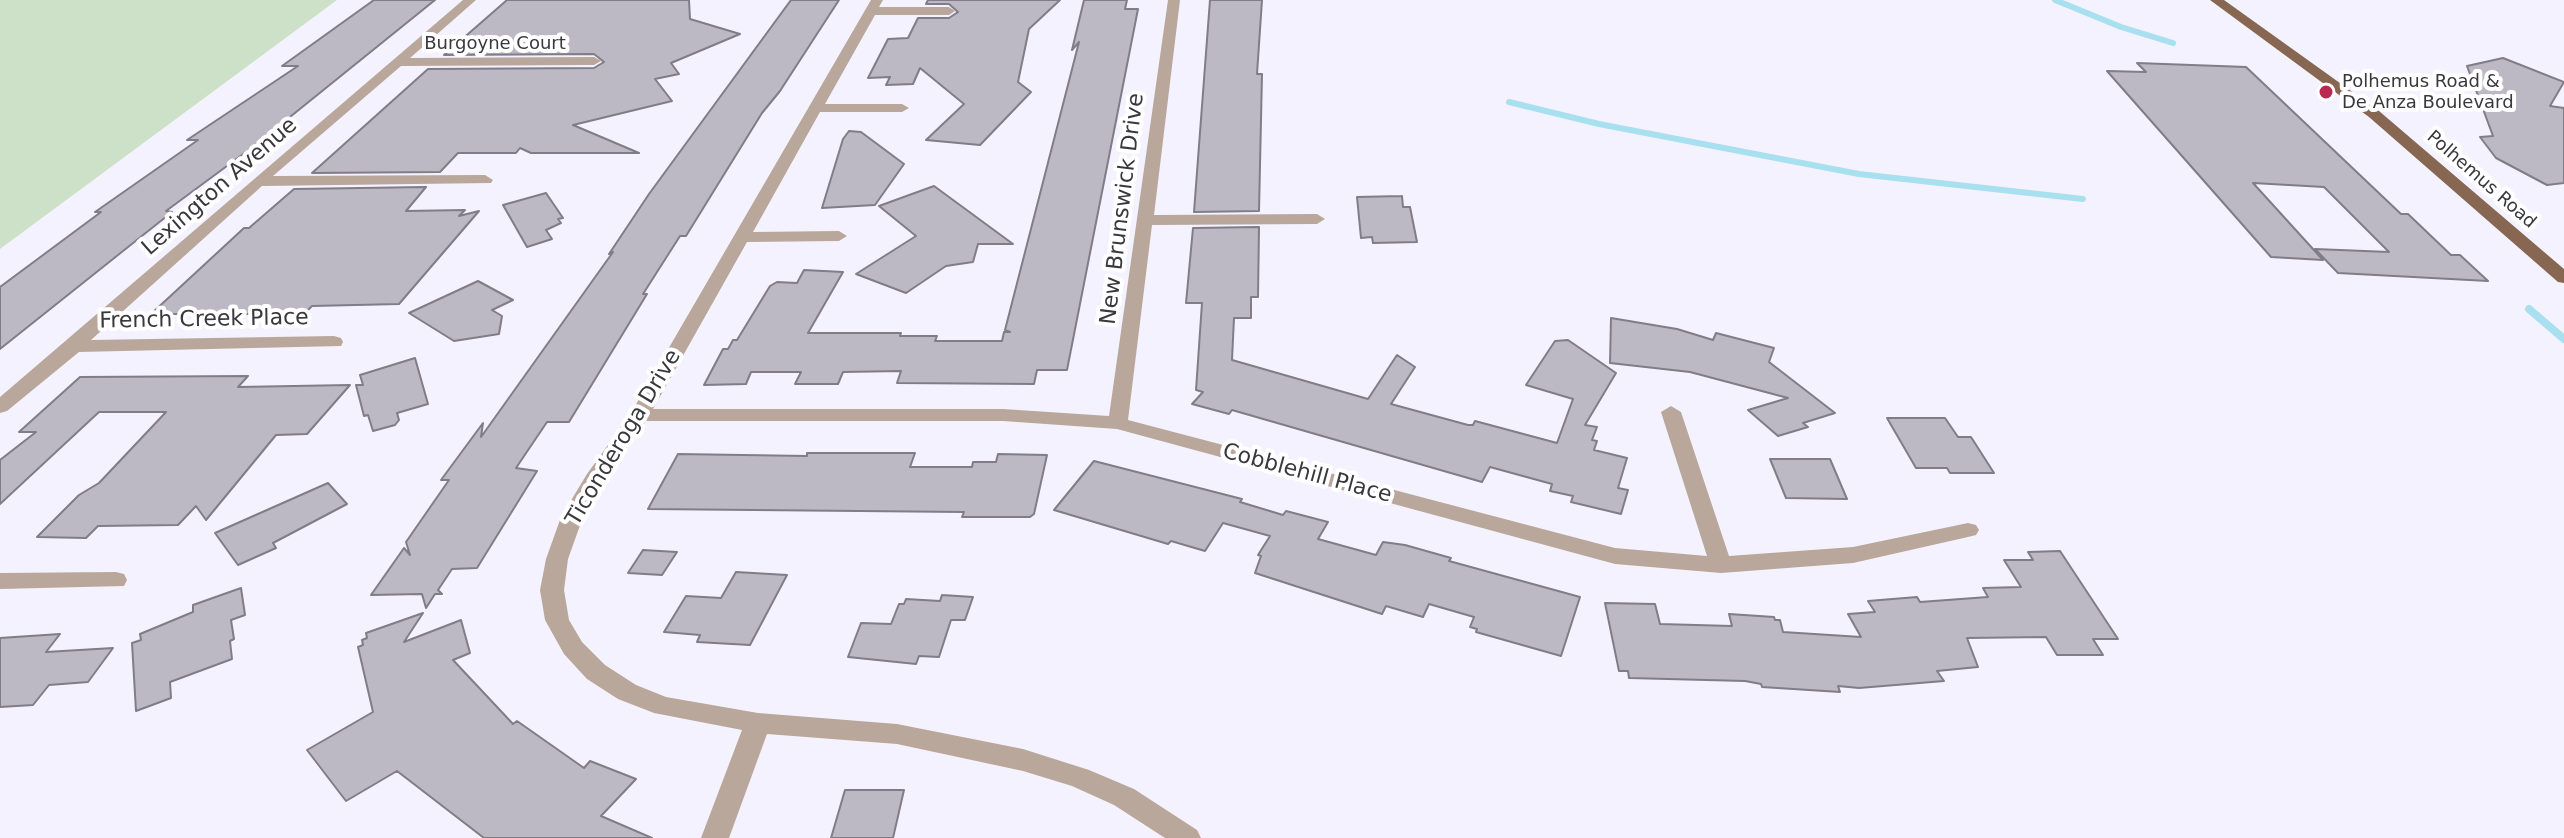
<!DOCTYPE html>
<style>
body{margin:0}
canvas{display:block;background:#f4f2ff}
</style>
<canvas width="2564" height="838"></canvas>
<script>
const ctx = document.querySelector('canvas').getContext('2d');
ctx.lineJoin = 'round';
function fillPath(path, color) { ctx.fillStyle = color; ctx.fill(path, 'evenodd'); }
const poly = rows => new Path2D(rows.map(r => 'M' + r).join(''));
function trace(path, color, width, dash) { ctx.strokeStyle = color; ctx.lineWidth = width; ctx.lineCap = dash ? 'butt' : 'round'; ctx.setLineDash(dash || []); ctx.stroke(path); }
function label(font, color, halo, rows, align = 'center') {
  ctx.font = font + ' "DejaVu Sans",sans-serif'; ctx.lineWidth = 8; ctx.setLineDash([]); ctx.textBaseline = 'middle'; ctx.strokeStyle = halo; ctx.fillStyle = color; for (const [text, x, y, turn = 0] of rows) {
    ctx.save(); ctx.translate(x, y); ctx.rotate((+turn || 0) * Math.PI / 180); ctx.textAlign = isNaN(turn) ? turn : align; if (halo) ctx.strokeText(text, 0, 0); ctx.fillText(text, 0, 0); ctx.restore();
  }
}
fillPath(poly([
 [0,0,337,0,0,249]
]), '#cde1c8');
trace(poly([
 [2055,0,2121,27,2173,43],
 [1509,102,1599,124,1859,174,2083,199]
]), '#a8e0ef', 6);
trace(poly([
 [2529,309,2564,339]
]), '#a8e0ef', 8);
const building = poly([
 [374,0,435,0,254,146,166,211,172,212,0,349,0,287,101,212,95,212,198,140,187,140,298,66,282,66,374,0],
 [507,0,689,0,690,19,740,34,671,63,679,74,655,79,672,101,573,125,639,153,531,153,520,148,516,153,458,153,440,172,312,173,428,69,594,68,604,62,594,54,444,55,507,0],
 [791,0,839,0,780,91,762,113,686,236,680,236,643,294,647,294,569,422,547,422,516,468,537,471,477,568,452,569,438,590,442,594,435,594,426,608,422,594,371,595,404,548,410,555,406,542,449,480,441,480,483,423,481,437,613,252,609,254,649,194,791,0],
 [928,0,1060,0,1029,29,1018,82,1031,92,980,145,926,140,964,104,920,68,913,84,886,85,890,77,868,78,888,39,908,38,918,18,949,18,958,12,949,4,926,4,928,0],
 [1084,0,1127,0,1125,9,1138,9,1067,370,1037,370,1034,384,897,383,901,371,843,372,838,384,795,384,801,372,751,372,746,384,704,385,723,349,728,349,733,340,737,340,770,286,777,282,797,283,804,270,843,272,808,333,901,333,900,336,937,336,935,341,1002,341,1004,332,1010,332,1005,330,1079,42,1072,50,1084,0],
 [1210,0,1262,0,1257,74,1262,74,1259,211,1194,212,1210,0],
 [2503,58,2564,82,2550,106,2564,108,2564,183,2547,185,2496,158,2480,137,2493,136,2467,66,2503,58],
 [2137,63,2246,67,2401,214,2408,214,2451,255,2460,255,2488,281,2338,273,2315,249,2389,252,2324,187,2253,183,2323,260,2271,257,2107,71,2146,72,2137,63],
 [849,131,861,132,904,164,875,205,822,208,843,139,849,131],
 [934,186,1013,244,978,244,973,262,946,266,906,293,856,274,916,236,879,206,934,186],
 [426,187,406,211,465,210,459,216,479,211,399,304,312,306,304,314,151,314,244,228,249,228,294,189,426,187],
 [546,193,563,218,558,219,561,223,546,230,552,239,527,247,503,205,546,193],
 [1402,196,1403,207,1410,207,1417,242,1373,243,1372,237,1361,238,1357,197,1402,196],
 [1259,227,1258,297,1251,297,1251,318,1234,318,1232,360,1368,399,1397,355,1415,367,1391,404,1468,425,1473,425,1475,421,1557,443,1573,399,1526,385,1555,341,1568,340,1616,373,1585,425,1597,427,1592,440,1597,441,1594,450,1627,458,1618,488,1628,490,1621,514,1571,502,1573,496,1550,491,1552,484,1490,467,1482,482,1232,410,1229,414,1192,404,1203,392,1196,390,1202,303,1186,303,1193,228,1259,227],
 [478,281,513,300,492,310,502,316,499,334,454,341,409,313,478,281],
 [1611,318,1677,329,1713,340,1716,333,1774,348,1769,362,1835,413,1803,423,1808,427,1778,436,1748,410,1788,398,1690,372,1610,363,1611,318],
 [415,358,428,404,397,413,399,420,395,425,373,431,368,415,364,416,356,385,363,385,360,375,415,358],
 [248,376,238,387,350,385,307,434,276,435,206,520,196,506,178,525,98,526,86,538,37,537,79,495,99,483,166,412,99,412,0,504,0,460,36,432,19,432,80,377,248,376],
 [1887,418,1945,418,1958,437,1971,437,1994,473,1950,473,1947,468,1916,468,1887,418],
 [807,453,915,453,910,467,972,467,973,462,996,462,998,454,1047,455,1034,514,1030,517,962,517,964,512,648,509,678,454,807,456,807,453],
 [1770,459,1830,459,1847,499,1786,498,1770,459],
 [1094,461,1242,499,1240,502,1283,515,1286,511,1328,522,1318,539,1376,555,1383,542,1405,545,1451,558,1449,561,1580,597,1561,656,1476,632,1477,629,1470,627,1474,617,1429,604,1423,617,1386,606,1382,614,1255,573,1261,556,1258,555,1270,536,1223,523,1205,551,1171,541,1168,544,1054,510,1094,461],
 [328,483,347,504,273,543,276,548,238,565,215,533,328,483],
 [643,550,677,552,662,575,628,573,643,550],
 [2060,551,2118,639,2093,639,2103,655,2057,655,2046,637,1967,638,1978,667,1937,671,1944,681,1859,688,1838,686,1840,692,1762,687,1761,684,1745,681,1629,678,1628,671,1619,671,1605,603,1655,604,1660,624,1732,626,1729,614,1774,617,1775,620,1780,620,1783,632,1861,637,1848,614,1875,612,1868,601,1917,597,1920,602,1988,597,1983,588,2021,587,2004,560,2033,560,2028,552,2060,551],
 [736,572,787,575,750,645,697,642,700,635,664,632,686,596,721,598,736,572],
 [241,588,245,615,231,620,234,639,230,641,232,659,170,682,171,698,136,711,132,643,141,640,140,634,193,612,193,605,241,588],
 [942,595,973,597,965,620,951,620,939,657,919,656,916,664,848,657,861,623,891,624,899,604,904,604,906,599,940,601,942,595],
 [423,613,404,642,461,620,470,653,453,660,513,724,517,721,584,768,590,761,636,779,601,816,652,838,484,838,397,771,346,801,307,750,373,712,358,647,363,645,362,640,367,638,366,633,423,613],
 [60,634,46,652,113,648,88,682,49,685,33,705,0,707,0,638,60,634],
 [845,790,904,790,893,838,831,838,845,790]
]);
fillPath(building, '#bcb9c5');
trace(building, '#807d88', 2);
fillPath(poly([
 [463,0,476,0,410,58,594,57,601,61,594,65,401,66,273,176,485,175,493,180,491,183,262,186,91,340,334,336,341,338,343,342,341,346,79,352,7,411,0,413,0,397,463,0],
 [871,0,883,0,879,7,949,7,955,11,949,15,875,15,825,104,902,104,909,108,902,112,820,112,753,232,839,231,847,236,839,241,747,242,653,409,1003,409,1109,416,1168,0,1180,0,1154,215,1317,214,1325,219,1317,224,1152,225,1128,420,1615,548,1707,556,1661,412,1671,406,1681,412,1729,556,1853,547,1968,523,1976,525,1979,530,1976,535,1968,537,1853,563,1721,573,1615,564,1117,429,1003,421,646,421,603,481,583,517,568,559,564,590,569,620,582,642,605,665,636,685,666,697,758,713,897,724,1023,749,1089,770,1134,789,1197,830,1201,838,1165,838,1114,805,1072,786,1023,771,897,744,767,734,729,838,701,838,742,730,654,713,618,699,587,679,564,654,545,620,540,590,546,559,561,517,587,474,631,413,871,0],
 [116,572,124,574,127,580,124,586,0,589,0,573,116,572]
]), '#baa79b');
fillPath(poly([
 [2210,0,2224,0,2379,111,2564,269,2564,283,2558,282,2369,117,2210,0]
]), '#876752');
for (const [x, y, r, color] of [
 [2326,92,8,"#b92951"]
]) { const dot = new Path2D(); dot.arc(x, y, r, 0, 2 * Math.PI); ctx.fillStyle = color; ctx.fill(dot); trace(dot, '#fff', 3); }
label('18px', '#39383d', '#fff', [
 ["Burgoyne Court",495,44],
 ["Polhemus Road",2481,180,41]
]);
label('18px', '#39383d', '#fff', [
 ["Polhemus Road &",2342,82],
 ["De Anza Boulevard",2342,103]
], 'left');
label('22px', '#39383d', '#fff', [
 ["Lexington Avenue",220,187,-41],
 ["New Brunswick Drive",1123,209,-83],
 ["French Creek Place",204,320,-1],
 ["Ticonderoga Drive",624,438,-59],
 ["Cobblehill Place",1307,474,15]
]);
</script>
